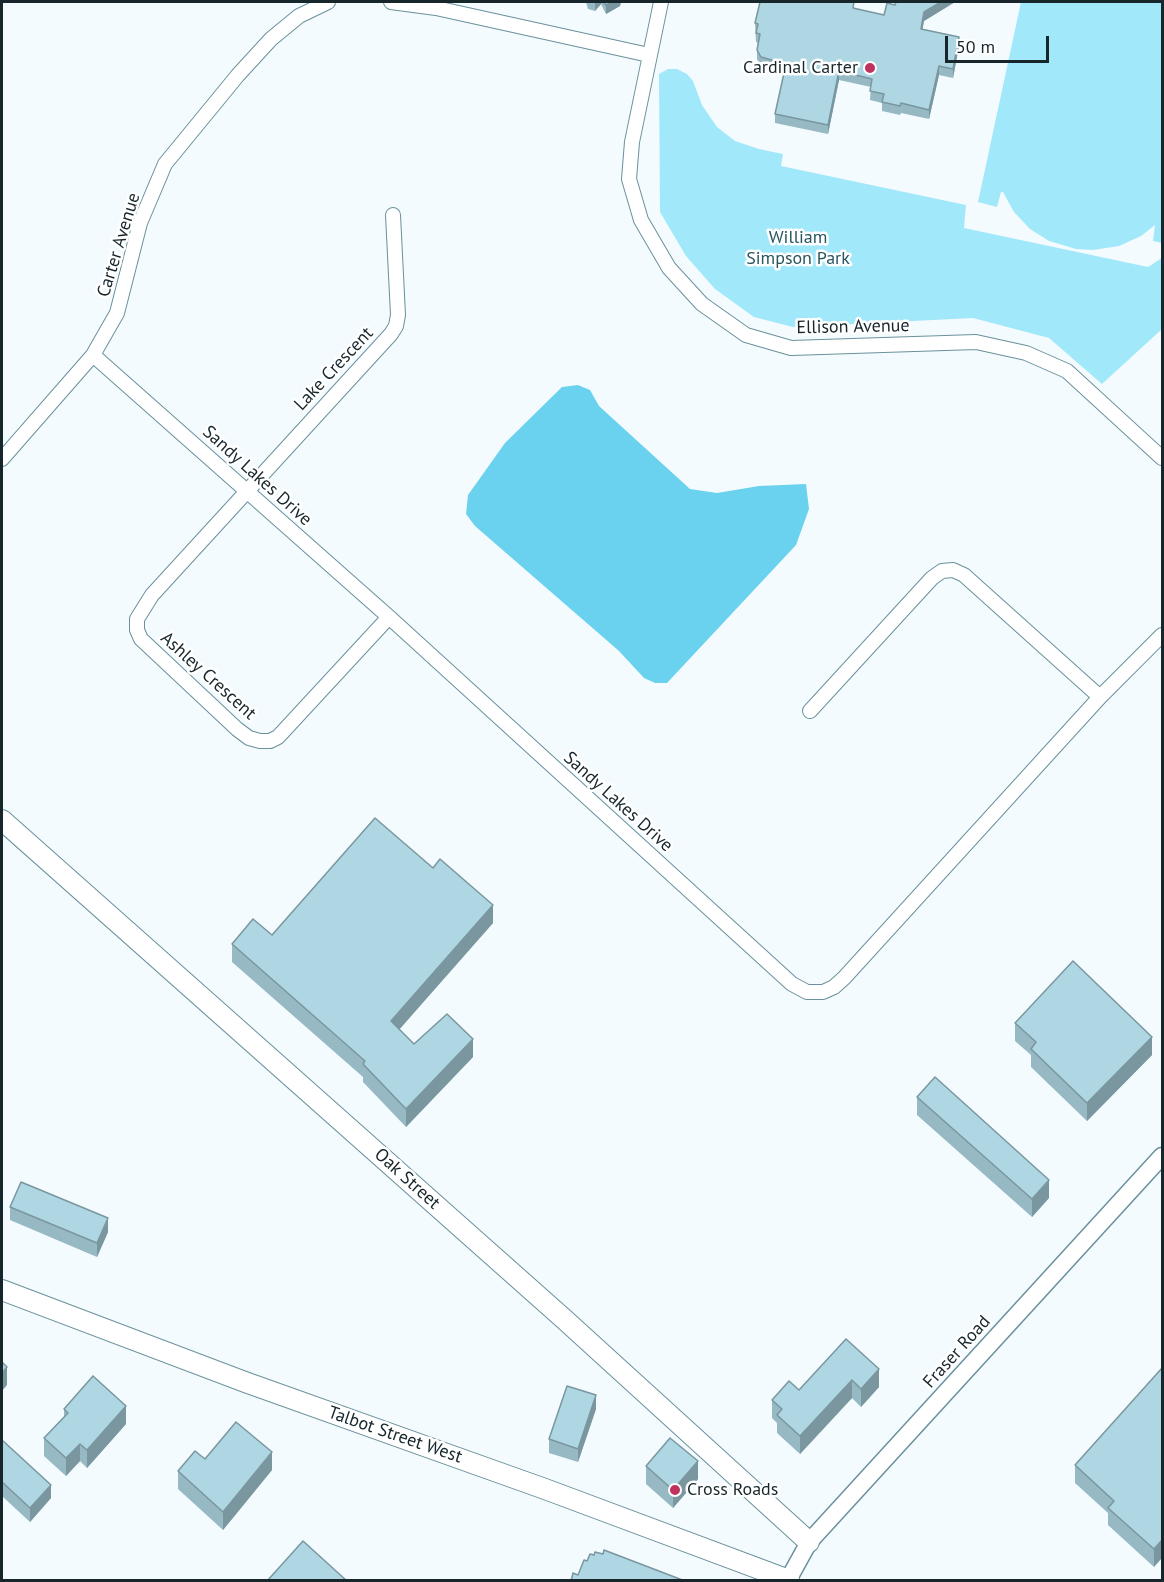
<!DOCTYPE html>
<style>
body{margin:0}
#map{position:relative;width:1164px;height:1582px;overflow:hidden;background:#f3fbfe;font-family:"PT Sans",sans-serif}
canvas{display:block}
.frame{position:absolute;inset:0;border:3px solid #16262b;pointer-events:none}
.scale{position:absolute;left:945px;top:36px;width:104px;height:27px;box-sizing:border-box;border:3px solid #16262b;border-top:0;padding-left:8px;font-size:18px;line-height:21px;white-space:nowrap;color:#16262b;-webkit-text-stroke:4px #fff;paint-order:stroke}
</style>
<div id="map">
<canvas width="1164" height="1582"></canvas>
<div class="frame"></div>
<div class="scale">50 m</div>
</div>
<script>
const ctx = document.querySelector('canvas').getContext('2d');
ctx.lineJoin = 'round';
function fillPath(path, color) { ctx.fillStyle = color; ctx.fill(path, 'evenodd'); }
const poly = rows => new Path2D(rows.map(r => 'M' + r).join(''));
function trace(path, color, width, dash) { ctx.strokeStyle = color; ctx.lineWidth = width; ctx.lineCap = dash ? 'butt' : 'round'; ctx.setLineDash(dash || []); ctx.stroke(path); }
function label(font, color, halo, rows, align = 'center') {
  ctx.font = font + ' "PT Sans",sans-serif'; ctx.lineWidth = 5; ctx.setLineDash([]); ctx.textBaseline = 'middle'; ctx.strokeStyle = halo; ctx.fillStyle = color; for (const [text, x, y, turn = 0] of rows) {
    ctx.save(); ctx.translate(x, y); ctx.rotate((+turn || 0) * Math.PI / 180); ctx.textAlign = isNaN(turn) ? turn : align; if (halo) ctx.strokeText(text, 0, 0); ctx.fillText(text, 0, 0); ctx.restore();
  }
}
fillPath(poly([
 [1021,2,1162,2,1162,243,1153,241,1155,225,1141,236,1119,246,1093,250,1076,249,1049,241,1030,229,1014,212,1003,192,1001,192,997,207,978,202],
 [668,69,677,69,687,74,693,81,702,105,717,127,735,141,759,149,783,154,781,166,966,205,964,228,1148,267,1162,258,1162,329,1102,384,1049,338,973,318,793,327,754,317,715,289,686,256,660,212,659,74]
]), '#a2e8fb');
fillPath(poly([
 [578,385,590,390,599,406,690,489,717,493,759,486,806,484,809,509,796,545,667,683,655,683,644,678,619,651,475,526,466,514,468,495,505,443,562,387]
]), '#6ad2ee');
const minor = poly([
 [391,2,436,8,649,55],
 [661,2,632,142,629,179,641,220,669,268,702,304,746,335,791,348,976,342,1026,353,1067,371,1162,458],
 [93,355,389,617,792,984,807,992,823,992,834,987,844,978,1100,697,964,575,953,570,942,571,932,578,810,711],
 [2,459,93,355,117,313,140,223,165,164,238,75,271,39,299,16,328,2],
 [389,617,278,737,270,741,260,741,249,738,237,729,141,639,137,630,137,619,152,595,391,334,396,326,398,315,393,215],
 [1100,697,1162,635]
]);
const tertiary = poly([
 [788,1580,809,1542,1162,1156]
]);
const secondary = poly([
 [2,820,564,1319,809,1542],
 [2,1290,245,1382,545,1489,789,1580]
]);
trace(minor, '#6a919c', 16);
trace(tertiary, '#6a919c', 19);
trace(secondary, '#6a919c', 22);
trace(minor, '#fff', 14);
trace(tertiary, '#fff', 16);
trace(secondary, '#fff', 20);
fillPath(poly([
 [586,2,621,2,620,6,606,14,601,4,595,11,588,9],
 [955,2,924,21,922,30,959,46,953,78,939,75,929,119,901,113,900,115,882,111,882,103,870,100,871,87,839,80,828,134,775,123,775,114,784,73,761,66,757,59,757,50,758,43,756,42,755,23,854,9,884,15,895,5],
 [493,923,399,1029,414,1044,473,1057,406,1127,363,1082,363,1077,232,962,232,944,272,935],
 [1015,1023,1152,1055,1087,1121,1031,1067,1031,1055,1015,1041],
 [917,1097,1049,1198,1032,1217,917,1115],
 [10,1207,108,1232,97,1257,10,1220],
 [846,1339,879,1387,861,1407,852,1398,800,1454,777,1433,777,1423,772,1418,772,1400,799,1390],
 [1162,1368,1154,1567,1108,1525,1108,1513,1075,1483,1075,1465],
 [64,1409,126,1424,87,1468,80,1461,66,1476,44,1456,44,1438,64,1417],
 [596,1409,578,1462,549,1453,549,1439],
 [2,1440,51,1498,30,1522,2,1496],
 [205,1459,272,1470,223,1530,178,1489,178,1471],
 [646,1466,698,1479,673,1508,646,1484]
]), '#96b9c3');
fillPath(poly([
 [595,2,601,2,601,4,595,11],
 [612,2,621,2,620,6,606,14,606,5],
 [941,2,955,2,924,21,921,38,921,29,924,12],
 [959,37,959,46,953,78,953,69],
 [939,66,939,75,929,119,929,110],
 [839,71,839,80,828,134,828,125],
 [493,905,493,923,391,1039,391,1021],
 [1152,1037,1152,1055,1087,1121,1087,1103],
 [473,1039,473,1057,406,1127,406,1109],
 [1049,1180,1049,1198,1032,1217,1032,1199],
 [108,1218,108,1232,97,1257,97,1243],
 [7,1367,7,1385,2,1391,2,1373],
 [879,1369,879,1387,861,1407,861,1389],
 [852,1380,852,1398,800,1454,800,1436],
 [596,1395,596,1409,578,1462,578,1449],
 [126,1406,126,1424,87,1468,87,1450],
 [80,1444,80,1461,66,1476,66,1458],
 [272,1452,272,1470,223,1530,223,1512],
 [698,1461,698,1479,673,1508,673,1490],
 [51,1485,51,1498,30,1522,30,1508],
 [1162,1540,1162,1558,1154,1567,1154,1549]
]), '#7a969f');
const building = poly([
 [604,2,612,2,606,5,604,2],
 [760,2,854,2,853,8,884,15,887,3,895,5,896,2,941,2,924,12,921,29,959,37,953,69,939,66,929,110,901,103,900,106,882,102,884,94,870,91,872,79,839,71,828,125,775,114,786,64,761,57,757,50,760,34,756,33,758,24,755,23,760,2],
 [375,818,433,868,440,859,493,905,391,1021,414,1044,447,1014,473,1039,406,1109,363,1064,365,1061,232,944,253,919,272,935,375,818],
 [1073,961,1152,1037,1087,1103,1031,1049,1036,1042,1015,1023,1073,961],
 [935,1077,1049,1180,1032,1199,917,1097,935,1077],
 [21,1182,108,1218,97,1243,10,1207,21,1182],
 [846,1339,879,1369,861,1389,852,1380,800,1436,777,1415,782,1409,772,1400,789,1381,799,1390,846,1339],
 [2,1362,7,1367,2,1373,2,1362],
 [1162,1368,1162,1540,1154,1549,1108,1508,1114,1501,1075,1465,1162,1368],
 [93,1376,126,1406,87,1450,80,1444,66,1458,44,1438,68,1413,64,1409,93,1376],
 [567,1386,596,1395,578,1449,549,1439,567,1386],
 [236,1422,272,1452,223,1512,178,1471,195,1451,205,1459,236,1422],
 [670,1438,698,1461,673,1490,646,1466,670,1438],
 [2,1440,51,1485,30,1508,2,1482,2,1440],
 [303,1541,347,1581,267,1581,303,1541],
 [604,1550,685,1581,571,1581,573,1573,578,1575,584,1560,587,1561,590,1554,594,1555,595,1552,603,1554,604,1550]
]);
fillPath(building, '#aed7e3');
trace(building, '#7a969f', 1.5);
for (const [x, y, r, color] of [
 [870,68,6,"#c0325e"],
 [675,1490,6,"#c0325e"]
]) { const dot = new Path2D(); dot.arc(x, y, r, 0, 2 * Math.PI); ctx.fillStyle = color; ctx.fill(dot); trace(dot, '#fff', 2); }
label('18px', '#16262b', '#fff', [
 ["Cardinal Carter",858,68],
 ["Cross Roads",687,1490,"left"]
], 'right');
label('18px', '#275561', '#fff', [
 ["William",798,238],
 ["Simpson Park",798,259]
]);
label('18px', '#16262b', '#fff', [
 ["Carter Avenue",119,245,-73],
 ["Ellison Avenue",853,327,-1],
 ["Lake Crescent",334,369,-47],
 ["Sandy Lakes Drive",257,476,42],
 ["Ashley Crescent",208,676,42],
 ["Sandy Lakes Drive",618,802,42],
 ["Oak Street",407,1179,42],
 ["Fraser Road",957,1352,-48],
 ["Talbot Street West",395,1435,19]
]);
</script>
